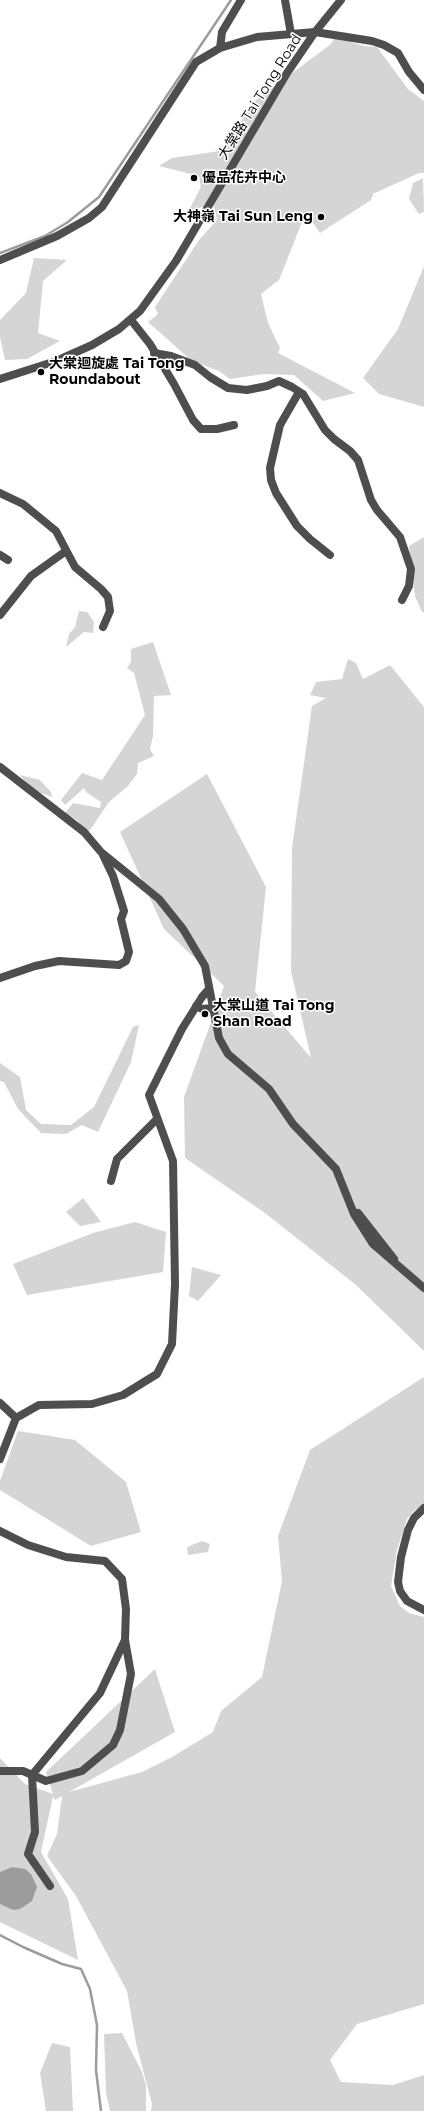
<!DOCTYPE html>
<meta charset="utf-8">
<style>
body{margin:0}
canvas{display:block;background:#fff}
</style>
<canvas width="424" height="2111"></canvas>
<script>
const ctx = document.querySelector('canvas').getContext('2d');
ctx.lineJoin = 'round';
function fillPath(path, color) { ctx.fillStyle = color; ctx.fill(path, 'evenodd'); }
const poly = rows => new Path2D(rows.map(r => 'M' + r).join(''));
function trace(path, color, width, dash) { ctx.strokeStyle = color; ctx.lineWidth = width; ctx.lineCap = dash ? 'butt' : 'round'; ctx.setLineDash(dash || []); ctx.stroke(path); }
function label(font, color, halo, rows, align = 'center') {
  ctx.font = font + ' Montserrat,"Noto Sans TC",sans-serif'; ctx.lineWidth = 3; ctx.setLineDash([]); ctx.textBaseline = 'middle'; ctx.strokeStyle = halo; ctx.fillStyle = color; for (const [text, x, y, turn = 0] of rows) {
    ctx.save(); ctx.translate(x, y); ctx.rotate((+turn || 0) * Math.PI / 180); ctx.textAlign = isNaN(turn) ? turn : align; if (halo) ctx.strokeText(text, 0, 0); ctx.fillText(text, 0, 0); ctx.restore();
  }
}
fillPath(poly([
 [335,37,364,46,377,47,408,89,424,101,424,173,419,173,375,193,374,192,371,200,320,233,306,212,279,280,261,294,268,323,280,348,278,353,355,393,323,401,294,375,264,374,230,379,219,371,192,361,148,322,158,314,155,307,199,240,217,220,213,203,191,211,191,206,201,187,199,176,159,166,172,158,220,151,256,100,331,44],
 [423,178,424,212,419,214,409,199,413,183],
 [34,258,67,260,43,281,38,333,60,341,27,359,5,360,0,337,0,320,26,293],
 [424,266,424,407,379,394,363,378,398,329],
 [424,537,424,612,422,612,415,596,409,546],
 [79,611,87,612,94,622,93,633,84,632,66,647,69,634,75,627],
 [153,642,171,695,154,696,153,736,150,749,154,756,138,763,137,774,127,787,109,802,88,833,77,820,65,813,73,803,100,808,101,802,86,792,84,788,65,805,61,800,82,773,102,780,145,715,134,673,127,668,131,662,131,649],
 [348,659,356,663,363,679,390,665,424,707,424,1351,356,1285,265,1213,185,1158,184,1097,224,986,164,929,120,832,207,774,266,887,255,992,311,1058,291,971,292,848,312,706,326,698,310,695,316,682,342,679],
 [20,775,40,780,51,792,52,797,33,790],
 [139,1025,131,1062,98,1132,82,1125,66,1134,41,1133,18,1109,4,1082,0,1081,0,1063,20,1077,26,1110,41,1124,71,1125,94,1107,133,1027],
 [83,1198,101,1222,80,1226,66,1212],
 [135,1222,166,1232,163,1272,27,1295,13,1264,93,1233],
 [192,1267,221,1275,198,1301,189,1296],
 [424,1377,424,1511,416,1509,407,1519,397,1550,391,1586,400,1606,409,1613,424,1617,424,2004,357,2024,330,2060,341,2082,393,2085,424,2075,424,2111,151,2111,152,2104,136,2043,127,1991,76,1896,47,1856,57,1834,62,1796,55,1800,53,1796,41,1852,68,1899,78,1960,0,1922,0,1758,25,1784,53,1794,46,1772,155,1669,175,1732,69,1792,142,1772,172,1757,213,1732,221,1711,262,1677,282,1581,278,1536,310,1450],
 [18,1431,75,1440,126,1482,141,1532,91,1546,0,1490,0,1481],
 [202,1541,210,1544,208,1552,188,1555,187,1547],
 [122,2033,142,2072,146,2085,146,2111,110,2111,106,2093,104,2034],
 [52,2043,70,2047,73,2111,46,2111,40,2073]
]), '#d5d5d5');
fillPath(poly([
 [12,1867,25,1869,31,1874,37,1887,32,1901,20,1909,13,1910,0,1904,0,1872]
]), '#9c9c9c');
trace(poly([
 [0,253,45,236,68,222,99,197,231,0],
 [0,1935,23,1947,62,1964,81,1969,90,1989,97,2025,96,2070,101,2111]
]), '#9c9c9c', 2.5);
trace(poly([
 [285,0,291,34],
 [220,48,257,37,315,32,372,41,384,45,398,53,409,72,424,90],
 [0,260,57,236,89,218,102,207,196,62,220,48,222,32,241,0],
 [131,320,150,344,174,384,193,420,201,429,217,429,234,425],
 [154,353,171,356,195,365,210,377,228,388,247,390,267,386,279,381,292,387,303,394,325,430,334,439,350,451,358,460,371,500,377,510,400,537,411,569,409,586,402,600],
 [299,392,280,425,270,468,271,480,276,493,297,526,310,539,330,555],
 [0,493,23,504,56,531,75,567,101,589,108,597,110,611,103,627],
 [0,555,8,560],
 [0,615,31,576,66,551],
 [0,767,84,832,101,852,159,899,183,929,205,966,219,1038,228,1054,269,1089,293,1124,336,1169,354,1214,373,1244,424,1288],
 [0,978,35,966,59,961,119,965,126,961,129,952,121,919,124,911,113,876,103,855],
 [196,1006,202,1009,213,1008],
 [111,1181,117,1159,157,1119],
 [358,1213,394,1259],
 [0,1403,16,1418],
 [0,1459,16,1418,39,1405,92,1404,123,1395,157,1374,172,1344,175,1284,173,1161,149,1095,182,1029,202,997,209,989],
 [424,1508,414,1518,408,1530,401,1557,398,1582,400,1591,407,1601,424,1610],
 [0,1531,28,1545,66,1557,105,1561,122,1579,126,1609,125,1640,100,1693,32,1775,35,1832,28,1854,50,1886],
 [0,1771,23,1771,46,1781,82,1771,113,1745,120,1730,131,1674,125,1640]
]), '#4e4e4e', 8);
trace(poly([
 [0,379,56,361,92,345,119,329,140,311,176,261,287,73,315,32,341,0]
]), '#4e4e4e', 8);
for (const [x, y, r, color] of [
 [194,178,4,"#000"],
 [321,217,4,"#000"],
 [41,372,4,"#000"],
 [205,1014,4,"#000"]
]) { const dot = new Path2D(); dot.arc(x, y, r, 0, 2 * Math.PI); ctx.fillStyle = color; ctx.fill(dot); trace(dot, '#fff', 1.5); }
label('14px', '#000', '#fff', [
 ["大棠路 Tai Tong Road",260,97,-58]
]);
label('bold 14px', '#000', '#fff', [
 ["優品花卉中心",202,178],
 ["大神嶺 Tai Sun Leng",313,217,"right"],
 ["大棠迴旋處 Tai Tong",49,364],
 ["Roundabout",49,380],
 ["大棠山道 Tai Tong",213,1006],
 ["Shan Road",213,1022]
], 'left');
</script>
